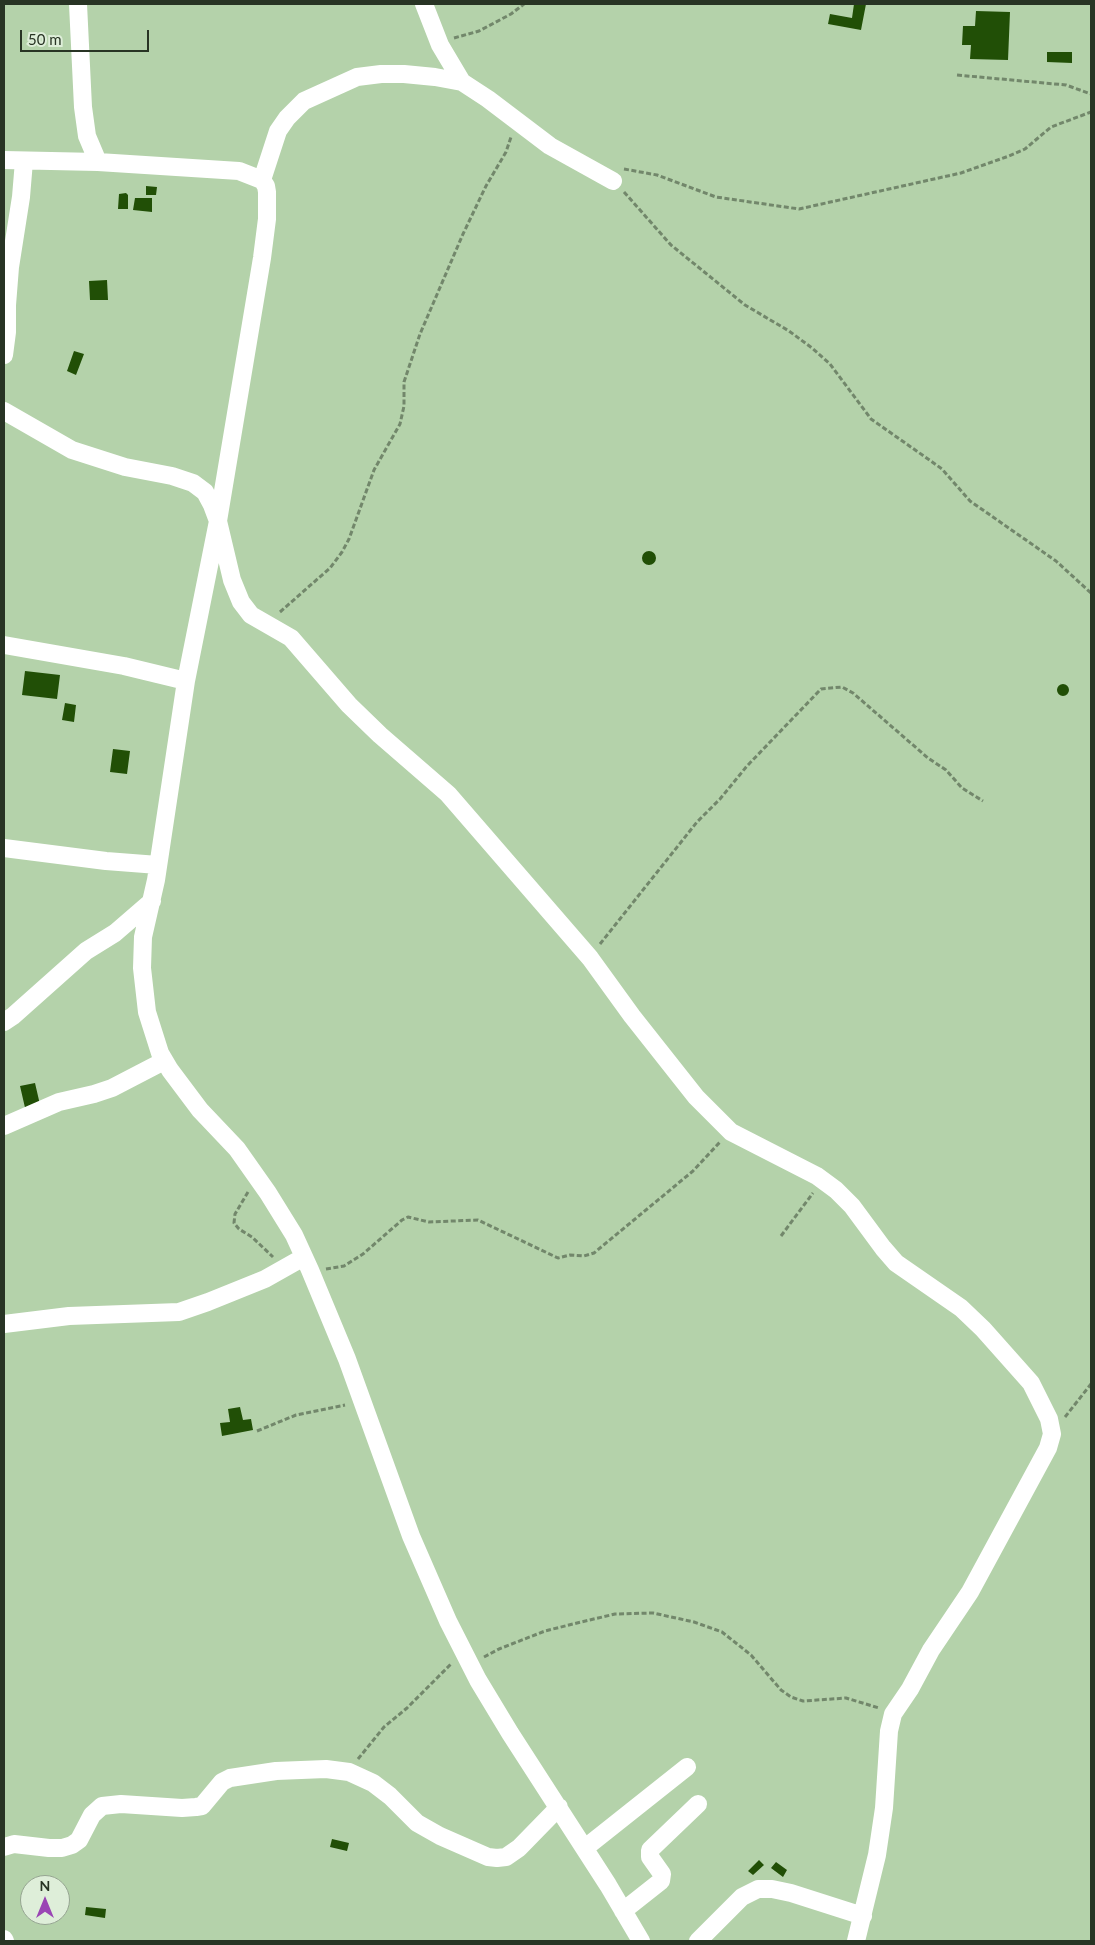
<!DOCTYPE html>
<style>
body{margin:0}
#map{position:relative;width:1095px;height:1945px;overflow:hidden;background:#b4d2aa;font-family:Lato,sans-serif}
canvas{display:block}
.frame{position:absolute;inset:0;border:5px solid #283424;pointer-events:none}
.north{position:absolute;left:20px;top:1875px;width:50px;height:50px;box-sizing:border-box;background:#deeed9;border:1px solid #95a491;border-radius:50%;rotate:0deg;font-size:14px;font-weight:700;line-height:20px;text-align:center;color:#283424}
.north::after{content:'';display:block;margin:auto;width:18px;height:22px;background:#9a45b4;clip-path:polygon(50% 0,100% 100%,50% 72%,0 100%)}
.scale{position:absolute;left:20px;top:30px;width:129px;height:22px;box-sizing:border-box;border:2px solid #283424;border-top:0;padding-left:6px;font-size:15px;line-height:18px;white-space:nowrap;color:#283424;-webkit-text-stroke:4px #deeed9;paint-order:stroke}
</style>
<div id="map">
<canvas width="1095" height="1945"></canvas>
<div class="frame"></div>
<div class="north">N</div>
<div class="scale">50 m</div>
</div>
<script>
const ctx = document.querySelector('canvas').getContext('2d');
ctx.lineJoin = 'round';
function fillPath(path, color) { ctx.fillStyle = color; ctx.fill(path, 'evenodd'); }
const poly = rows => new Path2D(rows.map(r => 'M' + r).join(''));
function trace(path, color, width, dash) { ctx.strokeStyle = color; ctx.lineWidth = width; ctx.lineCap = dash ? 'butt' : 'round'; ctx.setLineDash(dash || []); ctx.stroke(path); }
fillPath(poly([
 [854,4,866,4,861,30,828,24,830,14,852,18],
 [976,11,1010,12,1008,60,970,59,971,45,962,45,963,26,975,26],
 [1047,52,1072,52,1072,63,1047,62],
 [146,186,157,187,156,195,146,195],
 [126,193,128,195,128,209,118,209,119,194],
 [135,198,152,198,152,212,133,210],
 [107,280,108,300,90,300,89,281],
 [74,351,84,354,76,375,67,371],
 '642 558a7 7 0 1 1 14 0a7 7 0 1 1-14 0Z',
 [25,671,60,675,57,699,22,695],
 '1057 690a6 6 0 1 1 12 0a6 6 0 1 1-12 0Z',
 [65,703,76,705,74,722,62,720],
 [113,749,130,751,127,774,110,772],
 [35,1083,41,1109,26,1112,20,1086],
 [240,1407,243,1420,251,1419,253,1430,222,1436,220,1423,230,1422,228,1409],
 [332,1839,349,1843,347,1851,330,1847],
 [759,1860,764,1865,753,1875,748,1871],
 [776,1862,787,1870,783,1877,771,1868],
 [86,1907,106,1909,105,1918,85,1915]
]), '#214f06');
trace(poly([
 [454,38,479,31,511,14,524,4],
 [957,75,1066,85,1091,94],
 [624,169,657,175,716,197,799,209,961,173,1009,156,1025,149,1051,127,1091,112],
 [624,192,671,245,745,305,789,331,812,348,830,364,871,419,928,459,942,469,970,501,1056,561,1091,593],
 [280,612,330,568,342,552,349,539,374,470,400,424,404,406,404,382,420,334,463,234,486,186,506,152,511,137],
 [600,944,697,822,720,799,747,766,821,689,842,687,853,693,928,758,946,770,962,788,983,801],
 [248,1192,235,1214,234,1223,239,1229,252,1237,273,1257],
 [781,1236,813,1193],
 [326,1269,344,1266,363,1254,402,1220,408,1217,429,1222,478,1220,558,1258,570,1255,584,1256,594,1253,693,1171,720,1142],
 [1065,1417,1091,1384],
 [257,1431,296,1415,345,1405],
 [484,1657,499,1649,545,1631,577,1623,615,1614,653,1613,694,1622,722,1632,751,1655,781,1690,791,1697,803,1701,846,1698,879,1708],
 [358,1759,384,1727,407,1708,451,1664]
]), '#72876b', 3, [5, 2.5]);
trace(poly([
 [78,4,83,107,87,136,98,162],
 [424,4,440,45,462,82],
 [4,160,98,162,239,171,262,180,266,186,267,192,267,219,262,258,218,521,186,681,156,880,143,937,142,968,147,1012,160,1053,170,1070,200,1110,237,1149,268,1193,294,1235,310,1270,347,1359,411,1536,448,1621,478,1680,510,1733,608,1885,641,1941],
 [262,180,278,131,287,118,304,101,357,77,381,74,404,74,435,77,462,82,488,99,550,146,613,181],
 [4,355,7,332,7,305,10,267,21,197,24,161],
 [4,411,72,450,125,467,172,476,193,483,205,492,212,505,218,521,232,580,241,602,251,615,291,638,349,705,380,735,448,794,590,958,632,1016,696,1097,731,1132,817,1176,836,1190,852,1206,883,1248,896,1263,961,1308,983,1329,1031,1383,1049,1419,1052,1434,1048,1448,970,1592,931,1650,910,1689,893,1714,889,1731,884,1808,877,1855,856,1941],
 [4,645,124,666,186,681],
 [4,848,106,861,158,865],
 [4,1022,13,1016,86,951,115,933,152,901],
 [4,1126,59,1102,94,1094,112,1088,164,1061],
 [4,1324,69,1316,179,1312,208,1302,265,1279,304,1257],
 [4,1847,14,1844,49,1848,62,1848,72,1845,79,1840,92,1815,102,1806,121,1804,182,1808,196,1807,202,1806,222,1782,230,1778,276,1771,326,1769,349,1772,373,1783,390,1796,417,1823,440,1836,488,1857,497,1858,506,1857,519,1848,559,1807],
 [585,1848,687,1767],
 [623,1911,661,1881,662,1874,650,1857,650,1850,698,1804],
 [4,1939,5,1941],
 [698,1941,742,1897,758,1889,772,1889,791,1893,863,1916]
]), '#fff', 18);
</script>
